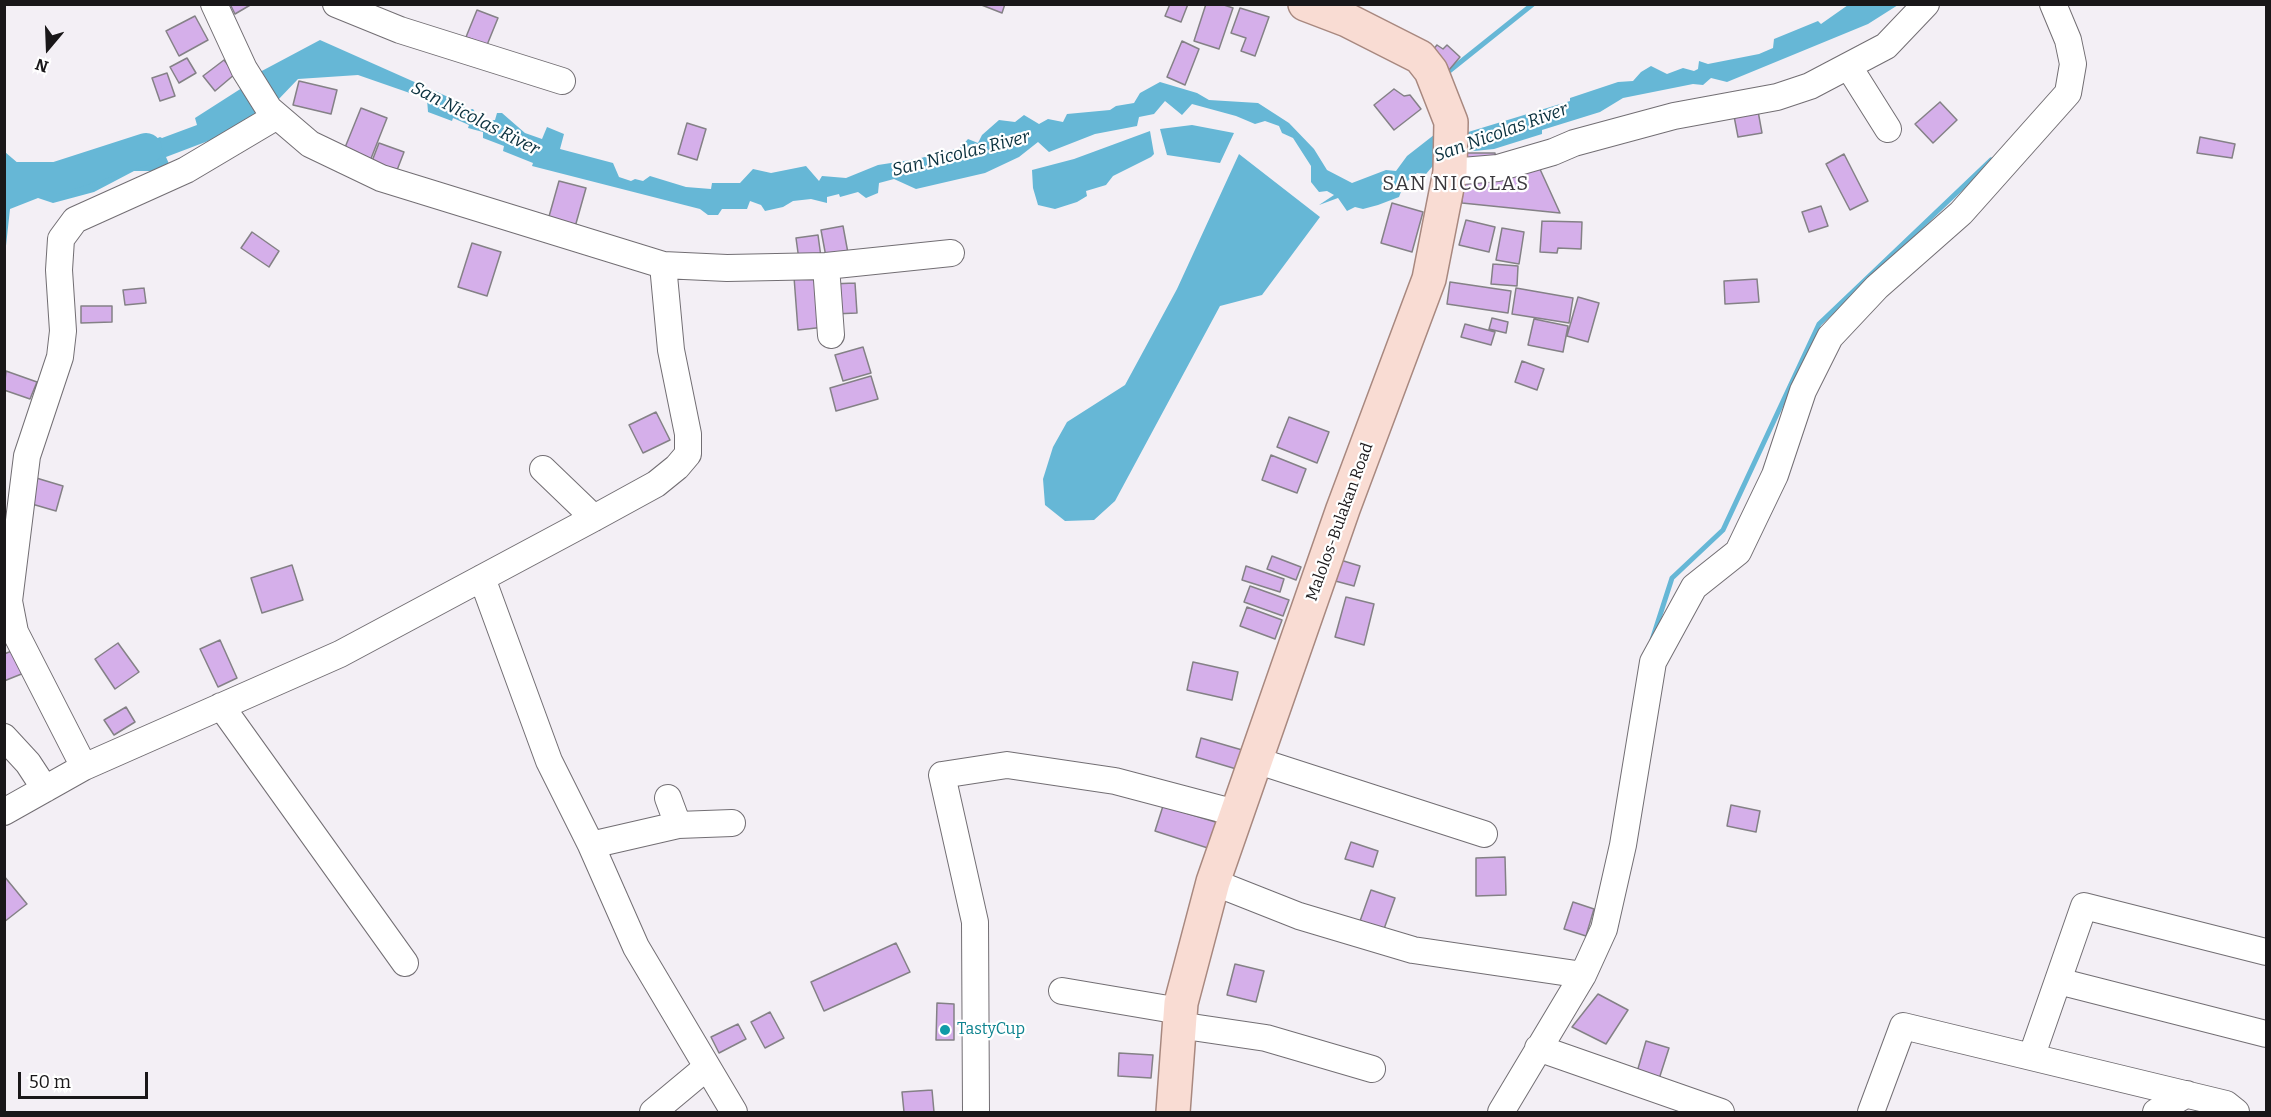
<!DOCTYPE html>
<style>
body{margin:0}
#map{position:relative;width:2271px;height:1117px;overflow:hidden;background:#f3eff5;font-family:Bitter,serif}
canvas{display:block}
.frame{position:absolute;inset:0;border:6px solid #191719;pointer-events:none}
.north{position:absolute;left:18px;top:18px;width:60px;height:60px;-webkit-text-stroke:4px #fff;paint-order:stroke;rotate:199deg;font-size:16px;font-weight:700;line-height:24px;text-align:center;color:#191719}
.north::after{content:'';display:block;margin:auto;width:21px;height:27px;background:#191719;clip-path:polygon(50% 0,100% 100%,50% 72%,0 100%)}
.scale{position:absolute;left:18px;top:1072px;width:130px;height:27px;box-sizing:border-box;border:3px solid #191719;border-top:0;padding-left:8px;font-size:18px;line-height:21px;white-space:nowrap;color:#191719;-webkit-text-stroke:4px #fff;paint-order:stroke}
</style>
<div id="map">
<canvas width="2271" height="1117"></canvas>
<div class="frame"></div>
<div class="north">N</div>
<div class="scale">50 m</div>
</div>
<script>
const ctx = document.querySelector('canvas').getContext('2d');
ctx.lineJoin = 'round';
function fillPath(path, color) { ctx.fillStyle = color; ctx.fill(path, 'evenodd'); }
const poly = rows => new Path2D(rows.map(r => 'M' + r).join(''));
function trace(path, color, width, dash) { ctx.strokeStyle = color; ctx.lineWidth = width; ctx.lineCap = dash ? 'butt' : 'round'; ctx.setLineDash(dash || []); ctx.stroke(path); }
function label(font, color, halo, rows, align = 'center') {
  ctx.font = font + ' Bitter,serif'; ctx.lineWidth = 4.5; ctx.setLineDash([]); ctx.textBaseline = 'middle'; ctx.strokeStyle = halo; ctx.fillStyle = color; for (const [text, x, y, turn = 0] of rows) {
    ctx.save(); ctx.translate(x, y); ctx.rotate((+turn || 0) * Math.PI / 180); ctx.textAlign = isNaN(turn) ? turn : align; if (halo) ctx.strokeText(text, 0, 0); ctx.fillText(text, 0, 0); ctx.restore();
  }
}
fillPath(poly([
 [1848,5,1898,5,1868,24,1727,82,1711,78,1703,85,1693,84,1623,98,1600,112,1542,130,1542,134,1494,149,1464,152,1465,133,1570,101,1570,98,1618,82,1633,81,1641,72,1651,66,1667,74,1683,68,1694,71,1698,69,1699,61,1708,64,1759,54,1773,48,1774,39,1818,21,1821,24],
 [320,40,455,100,463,104,466,110,473,109,477,115,481,115,487,121,495,120,497,113,502,113,525,133,542,139,547,127,564,134,560,149,613,163,619,177,631,181,635,179,643,181,650,176,686,187,711,189,712,183,740,183,753,169,771,173,806,166,819,181,822,176,846,178,878,165,917,159,960,148,968,139,978,143,982,135,999,120,1015,122,1024,115,1039,124,1048,119,1063,122,1067,114,1110,110,1116,106,1134,103,1140,93,1160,82,1197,93,1209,100,1258,103,1289,123,1314,149,1327,170,1352,183,1386,170,1396,171,1407,156,1439,131,1437,161,1426,174,1417,173,1404,184,1399,197,1378,205,1363,209,1355,207,1347,211,1338,198,1319,205,1334,195,1327,191,1319,192,1311,182,1311,166,1293,138,1282,133,1279,126,1265,121,1255,124,1236,116,1192,104,1182,115,1165,101,1154,114,1139,117,1137,126,1095,134,1049,152,1038,142,1019,157,985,173,916,189,894,179,879,183,878,193,866,198,858,192,840,197,839,194,827,197,827,203,811,199,793,201,783,207,765,211,761,205,750,201,747,209,722,209,718,215,708,215,700,209,532,166,533,163,503,151,504,146,483,138,483,132,468,128,469,125,453,118,452,121,428,112,427,99,358,75,298,79,276,102,258,73],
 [245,86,266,119,166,157,170,166,153,171,134,171,94,192,53,203,38,198,10,209,5,255,5,152,26,170,55,182,71,172,78,174,92,171,95,167,160,137,162,138,197,125,195,118],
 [1192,125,1234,133,1220,163,1167,155,1160,129],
 [1150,131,1154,154,1151,157,1113,176,1106,185,1086,191,1087,196,1077,202,1055,209,1038,205,1033,188,1032,170,1074,159],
 [1239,154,1320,217,1262,295,1220,306,1115,501,1094,520,1065,521,1045,505,1043,479,1053,447,1067,422,1125,385,1177,289]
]), '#66b7d6');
trace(poly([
 [1448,72,1533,4],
 [1652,640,1672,578,1723,530,1819,324,1991,160]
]), '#66b7d6', 5);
trace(poly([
 [4,178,56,178,146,149]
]), '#66b7d6', 32);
const building = poly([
 [230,4,252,4,235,14,230,4],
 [979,4,1005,4,1002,13,979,4],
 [1170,4,1188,4,1181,22,1165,16,1170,4],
 [1206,4,1221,4,1233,8,1219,49,1194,41,1206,4],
 [1240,8,1269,17,1255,56,1241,51,1246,38,1231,33,1240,8],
 [477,10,498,18,487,45,466,37,477,10],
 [195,16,208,40,179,56,166,31,195,16],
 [1182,41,1199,49,1185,85,1167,77,1182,41],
 [1437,45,1443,49,1447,45,1460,57,1449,70,1430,53,1437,45],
 [187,58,196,73,179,83,170,67,187,58],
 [224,60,235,74,215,91,203,76,224,60],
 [167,73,175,96,160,101,152,78,167,73],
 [299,81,337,90,331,114,293,105,299,81],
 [1394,89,1404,96,1410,95,1421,109,1394,130,1374,105,1394,89],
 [1940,102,1957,120,1933,143,1915,124,1940,102],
 [361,108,387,118,370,161,344,150,361,108],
 [1758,111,1762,133,1738,137,1734,116,1758,111],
 [687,123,706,129,697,160,678,154,687,123],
 [2200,137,2235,144,2232,158,2197,153,2200,137],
 [379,143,404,152,394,178,369,169,379,143],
 [1464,153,1495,153,1496,168,1464,170,1464,153],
 [1844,154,1868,201,1850,210,1826,164,1844,154],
 [1539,167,1560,213,1462,203,1464,172,1539,167],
 [559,181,586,188,575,227,548,220,559,181],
 [1392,203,1423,212,1412,252,1381,243,1392,203],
 [1821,206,1828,226,1809,232,1802,212,1821,206],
 [1466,220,1495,227,1489,252,1459,245,1466,220],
 [1542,221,1582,222,1581,249,1558,248,1557,253,1540,252,1542,221],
 [843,226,848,253,826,257,821,230,843,226],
 [1502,228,1524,232,1519,264,1496,260,1502,228],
 [252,232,279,251,269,267,241,248,252,232],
 [818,235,821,257,799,260,796,238,818,235],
 [472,243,501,252,487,296,458,287,472,243],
 [1493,264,1518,266,1517,286,1491,284,1493,264],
 [821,275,825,327,798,330,794,277,821,275],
 [1757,279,1759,302,1725,304,1724,281,1757,279],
 [1450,282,1511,291,1508,313,1447,304,1450,282],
 [855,283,857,313,833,314,831,284,855,283],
 [144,288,146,303,125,305,123,290,144,288],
 [1516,288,1573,298,1569,323,1512,314,1516,288],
 [1578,297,1599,303,1588,342,1567,336,1578,297],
 [81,306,112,306,112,322,81,323,81,306],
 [1492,318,1508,322,1506,333,1489,329,1492,318],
 [1534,319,1568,326,1563,352,1528,345,1534,319],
 [1465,324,1495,332,1491,345,1461,337,1465,324],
 [863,347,871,373,843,381,835,355,863,347],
 [1522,361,1544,369,1537,390,1515,382,1522,361],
 [6,371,37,382,30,399,4,390,6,371],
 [871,376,878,399,836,411,830,388,871,376],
 [656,412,670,440,643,453,629,425,656,412],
 [1289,417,1329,432,1317,463,1277,447,1289,417],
 [1271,455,1306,469,1297,493,1262,480,1271,455],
 [33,477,63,486,56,511,25,502,33,477],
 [1272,556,1301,567,1296,580,1267,569,1272,556],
 [1334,558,1360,566,1354,586,1328,579,1334,558],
 [292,565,303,600,262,613,251,578,292,565],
 [1246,566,1284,579,1280,592,1242,580,1246,566],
 [1250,586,1289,600,1283,616,1244,602,1250,586],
 [1346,597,1374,604,1364,645,1335,637,1346,597],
 [1247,607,1282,620,1275,639,1240,626,1247,607],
 [220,640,237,678,218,687,200,649,220,640],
 [118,643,139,672,115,689,95,659,118,643],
 [17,649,29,671,4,681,4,654,17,649],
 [1193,662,1238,672,1232,700,1187,690,1193,662],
 [126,707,135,722,114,735,104,720,126,707],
 [1201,738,1249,752,1243,771,1196,757,1201,738],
 [1731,805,1760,811,1756,832,1727,826,1731,805],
 [1163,806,1222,824,1214,850,1155,831,1163,806],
 [1351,842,1378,851,1373,867,1345,859,1351,842],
 [1505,857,1506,895,1476,896,1476,858,1505,857],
 [4,876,27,904,4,922,4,876],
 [1371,890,1395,898,1384,929,1360,921,1371,890],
 [1573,902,1594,909,1586,936,1564,929,1573,902],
 [896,943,910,972,824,1011,811,982,896,943],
 [1235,964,1264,971,1256,1002,1227,995,1235,964],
 [1598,994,1628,1010,1606,1044,1572,1027,1598,994],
 [937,1003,954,1004,954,1040,936,1040,937,1003],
 [770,1012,784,1038,765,1048,751,1022,770,1012],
 [738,1024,746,1039,719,1053,711,1037,738,1024],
 [1646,1041,1669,1048,1659,1079,1637,1072,1646,1041],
 [1119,1053,1153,1055,1151,1078,1118,1076,1119,1053],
 [932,1090,934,1112,904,1112,902,1092,932,1090]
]);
fillPath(building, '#d5afea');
trace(building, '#848186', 1.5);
const minor = poly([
 [214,4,244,69,269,109,310,144,381,178,663,265,727,268,826,266,951,253],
 [336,4,400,30,562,81],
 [1849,67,1888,129],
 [1450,172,1498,168,1553,152,1574,143,1674,116,1777,97,1810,86,1886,46,1926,4],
 [826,266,831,335],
 [543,469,594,518],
 [482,578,549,761,591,845,636,947,734,1112],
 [221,706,405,963],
 [4,737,28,763,45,789],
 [1255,760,1484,834],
 [84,767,15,632,9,601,27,456,60,357,63,331,59,270,61,239,75,220,186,170,277,116],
 [668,798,678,825],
 [4,812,84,767,340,654,594,518,656,484,677,467,688,454,688,434,671,350,663,265],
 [591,845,678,825,732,823],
 [1213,882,1299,916,1413,950,1583,975],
 [2058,981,2266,1034],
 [1062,991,1180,1011],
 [1178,1025,1266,1038,1372,1069],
 [1538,1048,1721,1112],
 [2032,1055,2084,906,2266,952],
 [653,1112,707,1067],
 [976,1112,975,922,942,775,1007,765,1115,781,1236,813],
 [1501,1112,1583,975,1604,929,1623,845,1653,662,1694,587,1738,552,1775,475,1803,391,1830,337,1877,287,1961,213,2068,93,2073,64,2068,40,2053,4],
 [1871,1112,1903,1026,2226,1104,2236,1112],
 [2156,1112,2187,1094]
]);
const major = poly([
 [1173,1112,1181,1003,1213,882,1343,509,1429,279,1450,172,1451,122,1431,71,1420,57,1347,20,1305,4]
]);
trace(minor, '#726e73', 28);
trace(major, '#a8887f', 36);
trace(minor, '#fff', 26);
trace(major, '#f9dcd3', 33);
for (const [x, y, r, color] of [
 [945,1030,6,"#0f9aa8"]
]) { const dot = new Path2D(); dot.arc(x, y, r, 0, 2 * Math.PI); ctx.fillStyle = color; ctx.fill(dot); trace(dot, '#fff', 2); }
label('16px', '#191719', '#fff', [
 ["Malolos-Bulakan Road",1340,522,-70]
]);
label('16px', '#0d838f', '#fff', [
 ["TastyCup",957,1030]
], 'left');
label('italic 18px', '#0a313e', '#fff', [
 ["San Nicolas River",475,119,27],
 ["San Nicolas River",1501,133,-20],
 ["San Nicolas River",961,154,-14]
]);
ctx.letterSpacing = '1.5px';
label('20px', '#3b383d', '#fff', [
 ["SAN NICOLAS",1456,184]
]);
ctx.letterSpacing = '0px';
</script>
